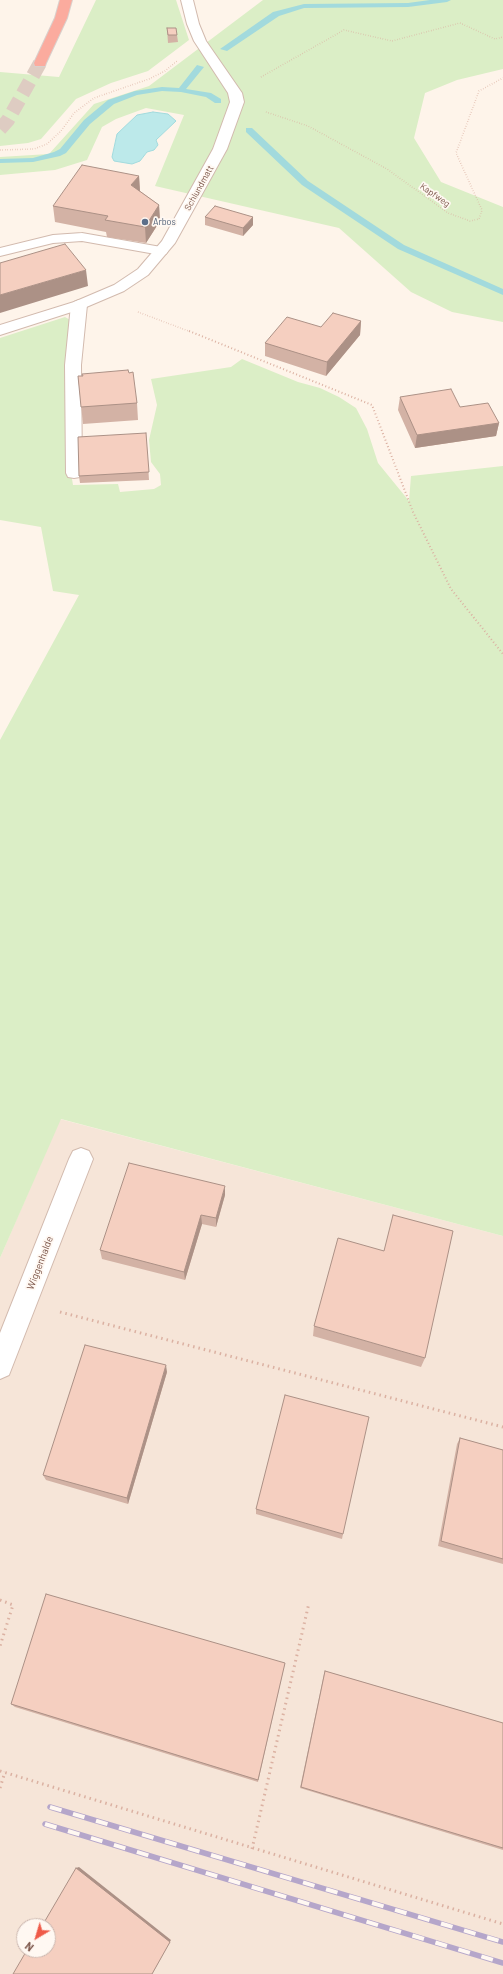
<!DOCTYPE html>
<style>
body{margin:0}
#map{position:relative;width:503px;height:1974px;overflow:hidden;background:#fef4ea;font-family:Barlow,sans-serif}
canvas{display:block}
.north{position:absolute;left:16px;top:1918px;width:40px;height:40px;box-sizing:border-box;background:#fff8f2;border:1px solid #cbb7af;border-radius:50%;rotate:218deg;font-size:11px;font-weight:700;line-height:16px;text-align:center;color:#7c564a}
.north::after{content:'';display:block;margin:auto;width:14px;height:18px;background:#ef5a48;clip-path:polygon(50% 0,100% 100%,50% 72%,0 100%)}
</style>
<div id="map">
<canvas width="503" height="1974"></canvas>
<div class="north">N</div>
</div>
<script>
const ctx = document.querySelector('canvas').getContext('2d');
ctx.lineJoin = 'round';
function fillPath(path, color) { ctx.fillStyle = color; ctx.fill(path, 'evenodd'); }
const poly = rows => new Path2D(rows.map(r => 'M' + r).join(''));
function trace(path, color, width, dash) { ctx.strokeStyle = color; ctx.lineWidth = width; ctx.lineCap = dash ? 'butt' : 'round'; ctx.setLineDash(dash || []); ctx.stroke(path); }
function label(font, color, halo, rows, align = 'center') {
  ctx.font = font + ' Barlow,sans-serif'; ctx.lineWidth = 3.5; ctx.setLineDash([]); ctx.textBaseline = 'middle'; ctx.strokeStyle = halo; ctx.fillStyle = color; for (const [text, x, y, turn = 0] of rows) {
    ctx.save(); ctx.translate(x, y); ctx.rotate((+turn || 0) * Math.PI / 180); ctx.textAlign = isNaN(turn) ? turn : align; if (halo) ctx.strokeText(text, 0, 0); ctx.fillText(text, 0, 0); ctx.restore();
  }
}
fillPath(poly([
 [60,1119,503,1236,503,1974,0,1974,0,1258],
 [24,1926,48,1926,48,1950,24,1950]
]), '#f6e5d8');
fillPath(poly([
 [96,0,176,0,189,40,148,71,111,83,76,99,41,139,28,143,0,146,0,72,59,77],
 [263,0,503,0,503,69,457,80,425,93,414,138,441,182,503,207,503,322,452,312,411,292,339,228,155,186,184,115,146,108,116,119,102,127,87,160,55,170,0,175,0,157,49,154,94,104,149,86],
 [65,317,72,321,68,337,68,350,69,461,73,485,118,484,120,492,154,489,161,485,160,474,151,462,149,440,157,405,151,379,231,367,242,359,298,382,320,388,339,397,356,408,367,429,378,463,409,501,411,476,503,466,503,1236,61,1119,0,1258,0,740,79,595,53,591,41,527,0,520,0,338]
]), '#dbeec6');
const water = poly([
 [153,112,168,114,176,121,156,140,158,145,154,150,147,152,140,161,132,164,114,161,112,157,117,134,137,115,153,112]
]);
fillPath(water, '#bce9ea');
trace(water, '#a2dadd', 1);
fillPath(poly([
 [430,0,451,0,447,2,408,7,304,8,279,16,227,51,220,49,273,12,304,4,408,3,430,0],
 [197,65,204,67,186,89,211,93,221,99,221,103,215,103,206,97,181,92,162,91,137,95,114,104,90,124,66,153,60,156,33,162,0,163,0,159,33,158,54,152,60,149,84,120,108,100,135,91,162,87,179,88,197,65],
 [246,128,252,128,308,181,404,245,503,289,503,295,398,249,302,185,246,132,246,128]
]), '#a2dadd');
trace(poly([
 [0,129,8,120,40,63]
]), '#deccc2', 14, [14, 7]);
const service = poly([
 [82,233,161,247,166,248,168,251,166,254,161,255,82,241,53,243,0,256,0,248,53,235,82,233],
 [79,300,84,302,87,305,81,365,82,473,80,477,74,478,68,477,66,473,65,365,71,305,74,302,79,300]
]);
const minor = poly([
 [181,0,193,0,199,24,206,41,242,93,244,102,227,149,175,243,148,275,124,291,84,308,0,335,0,325,74,302,114,285,138,269,162,241,213,149,230,102,228,93,194,41,187,24,181,0],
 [81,1148,89,1151,93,1159,9,1375,0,1379,0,1333,69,1159,73,1151,81,1148]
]);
const motorway = poly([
 [60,0,72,0,67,18,46,63,45,66,35,66,34,63,55,18,60,0]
]);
trace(service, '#d2baae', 2);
trace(minor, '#d2baae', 2);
trace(motorway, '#dad0cc', 2);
trace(poly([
 [261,77,344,30,392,41,460,23,495,39,503,37],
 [266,112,308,126,387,169,448,213,470,221,479,219,482,210,456,153,479,91,503,78],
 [0,150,34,149,47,144,61,131,74,113,94,98,149,79,165,71,177,61],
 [138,312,191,332]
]), '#dbb1a2', 1.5, [0.5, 2]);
trace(poly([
 [189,331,372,405,413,512,451,589,503,654]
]), '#dbb1a2', 2, [1, 2.5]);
trace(poly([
 [60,1312,503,1427],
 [0,1600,13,1605,0,1646],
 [0,1771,503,1924],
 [0,1788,5,1772],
 [252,1849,309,1603]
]), '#dbb1a2', 3, [1.5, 4]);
fillPath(service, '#fff');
fillPath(minor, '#fff');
fillPath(motorway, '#fbab9e');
const rail = poly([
 [50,1807,503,1942],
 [45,1824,503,1963]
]);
trace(rail, '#b5a6ca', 5.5);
trace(rail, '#fff8f2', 4, [12]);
fillPath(poly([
 [167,28,177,35,178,42,168,43],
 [139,176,140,191,159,205,160,221,146,243,107,237,106,232,55,222,53,206],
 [205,217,253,225,243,236,205,225],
 [361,321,360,335,326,376,265,356,265,343,321,327],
 [78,376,137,403,138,420,83,424],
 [400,397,460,407,499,423,496,436,415,448,398,410],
 [146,433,149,480,80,483,79,476],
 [225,1195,216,1227,202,1224,185,1280,102,1259,100,1250],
 [314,1326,425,1358,421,1367,313,1336],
 [167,1372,128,1504,46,1480,43,1475],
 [460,1438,503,1450,503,1564,438,1546,457,1444],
 [256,1509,343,1534,342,1539,256,1514],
 [285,1663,258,1782,15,1707,11,1704],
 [325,1671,503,1723,503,1850,300,1788,324,1674]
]), '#d3b2a5');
fillPath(poly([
 [139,176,140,192,131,185],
 [159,205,160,221,146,243,145,227],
 [253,217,253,225,243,236,243,228],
 [86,270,88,286,0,313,0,295],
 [361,321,360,335,326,376,327,362],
 [499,423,496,436,415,448,417,435],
 [225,1186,225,1195,216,1227,216,1218],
 [201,1215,202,1224,185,1280,184,1272],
 [166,1365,167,1372,128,1504,127,1498],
 [79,1867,171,1940,152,1974,76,1868]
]), '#ac9186');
const building = poly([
 [167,28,176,28,177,35,168,35,167,28],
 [82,165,139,176,131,185,159,205,145,227,105,220,108,216,53,206,82,165],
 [215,206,253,217,243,228,205,217,215,206],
 [65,244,86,270,0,295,0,263,65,244],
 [333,313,361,321,327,362,265,343,287,317,321,327,333,313],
 [128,370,129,373,133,372,137,403,81,407,78,376,83,376,82,374,128,370],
 [451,389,460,407,488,403,499,423,417,435,400,397,451,389],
 [146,433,149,472,79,476,78,437,146,433],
 [129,1163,225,1186,216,1218,201,1215,184,1272,100,1250,129,1163],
 [393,1215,453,1231,425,1358,314,1326,338,1238,384,1251,393,1215],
 [85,1345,166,1365,127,1498,43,1475,85,1345],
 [285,1395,369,1417,343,1534,256,1509,285,1395],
 [460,1438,503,1450,503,1559,441,1541,460,1438],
 [46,1594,285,1663,258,1780,11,1704,46,1594],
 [325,1671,503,1723,503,1848,301,1787,325,1671],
 [76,1868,170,1942,152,1974,13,1974,27,1950,48,1950,48,1926,42,1926,76,1868]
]);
fillPath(building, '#f5cfc0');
trace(building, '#ac9186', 1);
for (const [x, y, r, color] of [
 [145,222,4,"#5c6f8a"]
]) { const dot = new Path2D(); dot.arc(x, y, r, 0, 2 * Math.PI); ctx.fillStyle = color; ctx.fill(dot); trace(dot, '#fff8f2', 1.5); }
label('9px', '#7c564a', '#fff8f2', [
 ["Schlundmatt",199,188,-61],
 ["Kapfweg",435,195,35]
]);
label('9px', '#4e5e75', '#fff8f2', [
 ["Arbos",153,222]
], 'left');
label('10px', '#7c564a', '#fff8f2', [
 ["Wiggenhalde",40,1263,-69]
]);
</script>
